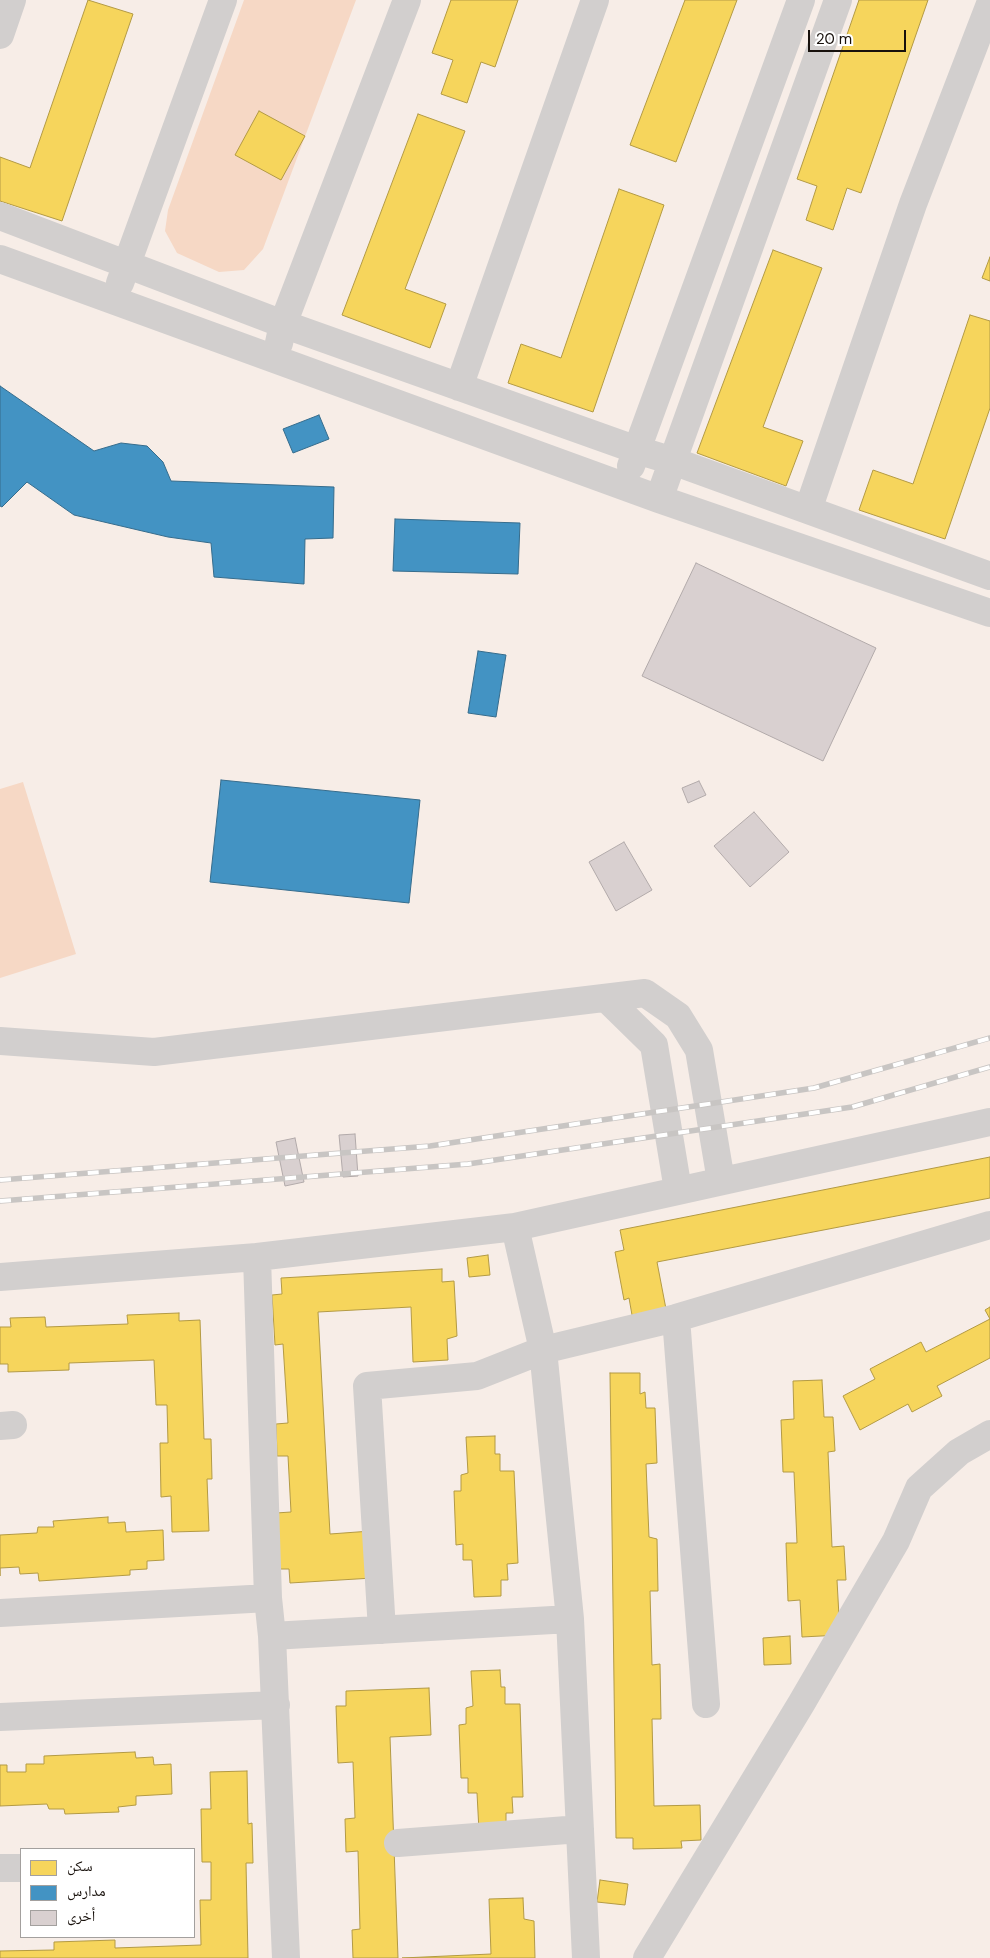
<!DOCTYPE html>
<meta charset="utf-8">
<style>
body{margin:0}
#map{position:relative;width:990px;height:1958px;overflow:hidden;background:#f7ede7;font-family:"DM Sans","Noto Naskh Arabic",sans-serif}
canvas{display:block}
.legend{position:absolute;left:20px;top:1848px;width:175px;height:90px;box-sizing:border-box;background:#fff;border:1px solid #a3a09e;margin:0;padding:6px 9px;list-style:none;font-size:15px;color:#18110c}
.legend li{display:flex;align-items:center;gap:10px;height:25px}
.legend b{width:25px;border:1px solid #a3a09e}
.scale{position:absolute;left:808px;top:30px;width:98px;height:22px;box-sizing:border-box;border:2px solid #18110c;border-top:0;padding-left:6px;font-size:15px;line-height:18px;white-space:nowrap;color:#18110c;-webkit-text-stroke:4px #fff;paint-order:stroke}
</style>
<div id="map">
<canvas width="990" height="1958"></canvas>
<ul class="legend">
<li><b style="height:14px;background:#f6d55c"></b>سكن</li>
<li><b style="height:14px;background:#4393c3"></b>مدارس</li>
<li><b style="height:14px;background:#d9d0d0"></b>أخرى</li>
</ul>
<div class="scale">20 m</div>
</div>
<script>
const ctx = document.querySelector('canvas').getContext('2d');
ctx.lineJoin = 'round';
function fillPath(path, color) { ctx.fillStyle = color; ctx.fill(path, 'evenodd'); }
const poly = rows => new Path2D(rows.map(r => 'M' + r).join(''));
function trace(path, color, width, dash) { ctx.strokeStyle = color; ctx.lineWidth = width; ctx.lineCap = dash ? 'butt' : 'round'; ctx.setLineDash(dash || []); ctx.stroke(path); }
fillPath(poly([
 [244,0,356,0,263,249,244,270,219,272,177,253,165,231,168,210],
 [23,782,76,954,0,978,0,789]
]), '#f6d8c5');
const homes = poly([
 [88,0,133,14,62,221,0,201,0,157,30,168,88,0],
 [451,0,518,0,495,67,481,62,467,103,441,94,453,60,432,53,451,0],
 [685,0,737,0,676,162,630,145,685,0],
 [859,0,928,0,861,193,847,188,833,230,806,220,817,186,797,179,859,0],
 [259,111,305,136,281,180,235,155,259,111],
 [418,114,465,131,405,289,446,304,430,348,342,315,418,114],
 [619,189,664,205,593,412,508,383,521,344,561,358,619,189],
 [773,250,822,268,763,427,803,441,786,486,697,453,773,250],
 [990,257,990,281,982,278,990,257],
 [970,315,990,321,990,408,945,539,859,510,873,470,913,484,970,315],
 [990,1157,990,1198,657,1262,666,1309,632,1315,629,1298,624,1300,615,1252,624,1250,620,1230,990,1157],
 [488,1255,490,1275,469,1277,467,1258,488,1255],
 [442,1269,442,1282,454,1281,457,1336,447,1339,448,1360,413,1362,411,1307,318,1312,330,1534,371,1531,373,1578,290,1583,289,1569,279,1569,276,1513,291,1512,288,1456,277,1456,276,1424,288,1423,283,1344,275,1345,272,1295,282,1294,281,1278,442,1269],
 [990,1307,990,1358,937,1386,942,1396,912,1412,908,1404,860,1430,843,1396,875,1379,870,1369,921,1342,926,1352,990,1319,985,1310,990,1307],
 [179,1313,179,1321,200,1320,204,1439,211,1439,212,1479,207,1479,209,1531,172,1532,171,1496,161,1497,160,1443,168,1443,167,1405,156,1405,154,1360,69,1363,69,1370,8,1372,8,1364,0,1364,0,1327,11,1327,10,1318,45,1317,46,1327,128,1324,127,1315,179,1313],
 [610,1373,640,1373,640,1394,645,1392,646,1408,655,1408,657,1463,646,1464,649,1537,657,1539,658,1591,650,1591,652,1665,660,1664,661,1719,652,1719,654,1806,700,1805,701,1840,681,1841,682,1848,633,1849,633,1838,616,1838,610,1373],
 [822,1380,824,1417,833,1417,835,1451,828,1452,832,1547,844,1546,846,1580,837,1580,840,1635,802,1637,800,1600,788,1601,786,1543,797,1543,794,1472,783,1472,781,1420,794,1419,793,1381,822,1380],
 [495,1436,495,1454,500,1454,500,1471,514,1471,518,1563,507,1564,508,1580,501,1580,501,1596,474,1597,472,1560,463,1560,463,1544,456,1545,454,1491,461,1491,461,1475,468,1473,466,1437,495,1436],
 [108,1517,108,1523,125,1522,126,1532,163,1530,164,1560,147,1561,147,1569,130,1570,130,1575,39,1581,38,1573,20,1574,19,1567,0,1568,0,1576,0,1535,37,1533,38,1527,54,1527,53,1521,108,1517],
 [790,1636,791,1664,764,1665,763,1638,790,1636],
 [500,1670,501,1687,505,1687,505,1704,520,1704,523,1797,512,1797,513,1813,506,1813,506,1830,479,1831,477,1793,468,1793,468,1778,461,1778,459,1725,466,1724,466,1708,473,1706,471,1671,500,1670],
 [429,1688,431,1735,390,1737,398,1958,353,1958,352,1930,360,1929,358,1851,346,1852,345,1819,355,1818,353,1762,338,1763,336,1706,346,1706,346,1691,429,1688],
 [135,1752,136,1758,153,1757,154,1765,171,1764,172,1794,136,1796,136,1805,118,1807,119,1812,65,1814,64,1809,49,1809,47,1804,0,1806,0,1765,7,1765,7,1772,26,1772,26,1764,44,1764,44,1756,135,1752],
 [247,1771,248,1824,252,1823,253,1863,246,1863,248,1958,0,1958,0,1951,54,1950,54,1942,115,1940,115,1948,201,1945,200,1900,211,1900,211,1862,202,1862,201,1809,211,1809,210,1772,247,1771],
 [600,1880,628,1884,625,1905,597,1902,600,1880],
 [523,1898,524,1919,534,1921,535,1958,402,1958,491,1954,489,1899,523,1898]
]);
fillPath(homes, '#f6d55c');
trace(homes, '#b39a44', 1);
const schools = poly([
 [0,386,94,451,121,443,147,446,163,462,171,481,334,487,333,538,305,539,304,584,214,577,211,543,168,537,74,515,27,482,2,507,0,506,0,386],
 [319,415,329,439,293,453,283,429,319,415],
 [395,519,520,523,518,574,393,571,395,519],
 [478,651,506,655,496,717,468,713,478,651],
 [221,780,420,800,409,903,210,882,221,780]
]);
fillPath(schools, '#4393c3');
trace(schools, '#366c8c', 1);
const building = poly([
 [696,563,876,648,823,761,642,676,696,563],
 [699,781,706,795,688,803,682,788,699,781],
 [754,812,789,852,750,887,714,846,754,812],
 [624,842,652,890,616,911,589,862,624,842],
 [355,1134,358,1176,343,1177,339,1135,355,1134],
 [295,1138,304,1182,285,1186,276,1142,295,1138]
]);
fillPath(building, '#d9d0d0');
trace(building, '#b2aaaa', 1);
trace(poly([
 [0,35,12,0],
 [0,216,283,324,637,450,673,461,990,576],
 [0,259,659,499,990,613],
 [120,283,223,0],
 [279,343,283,324,407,0],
 [459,387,595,0],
 [631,466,801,0],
 [659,499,838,0],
 [808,510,913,204,990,4],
 [606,998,654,1045,678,1190],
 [0,1041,154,1052,645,993,678,1016,699,1050,721,1181],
 [515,1227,990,1122],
 [257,1257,515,1227,543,1350,570,1619,586,1958],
 [0,1277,257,1257,268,1598,272,1636,286,1958],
 [676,1318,706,1704],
 [0,1426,13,1425],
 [0,1613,268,1598],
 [382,1630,367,1386,477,1376,543,1350,676,1318,990,1225],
 [272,1636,570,1619],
 [0,1717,276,1705],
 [398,1843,580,1829],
 [0,1868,21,1868],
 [647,1958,801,1704,896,1541,919,1488,959,1452,990,1434]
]), '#d2cfce', 28);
const rail = poly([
 [0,1180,430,1146,814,1088,990,1038],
 [0,1201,468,1164,852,1107,990,1067]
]);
trace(rail, '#c8c5c3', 5.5);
trace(rail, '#fff', 4, [11]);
</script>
